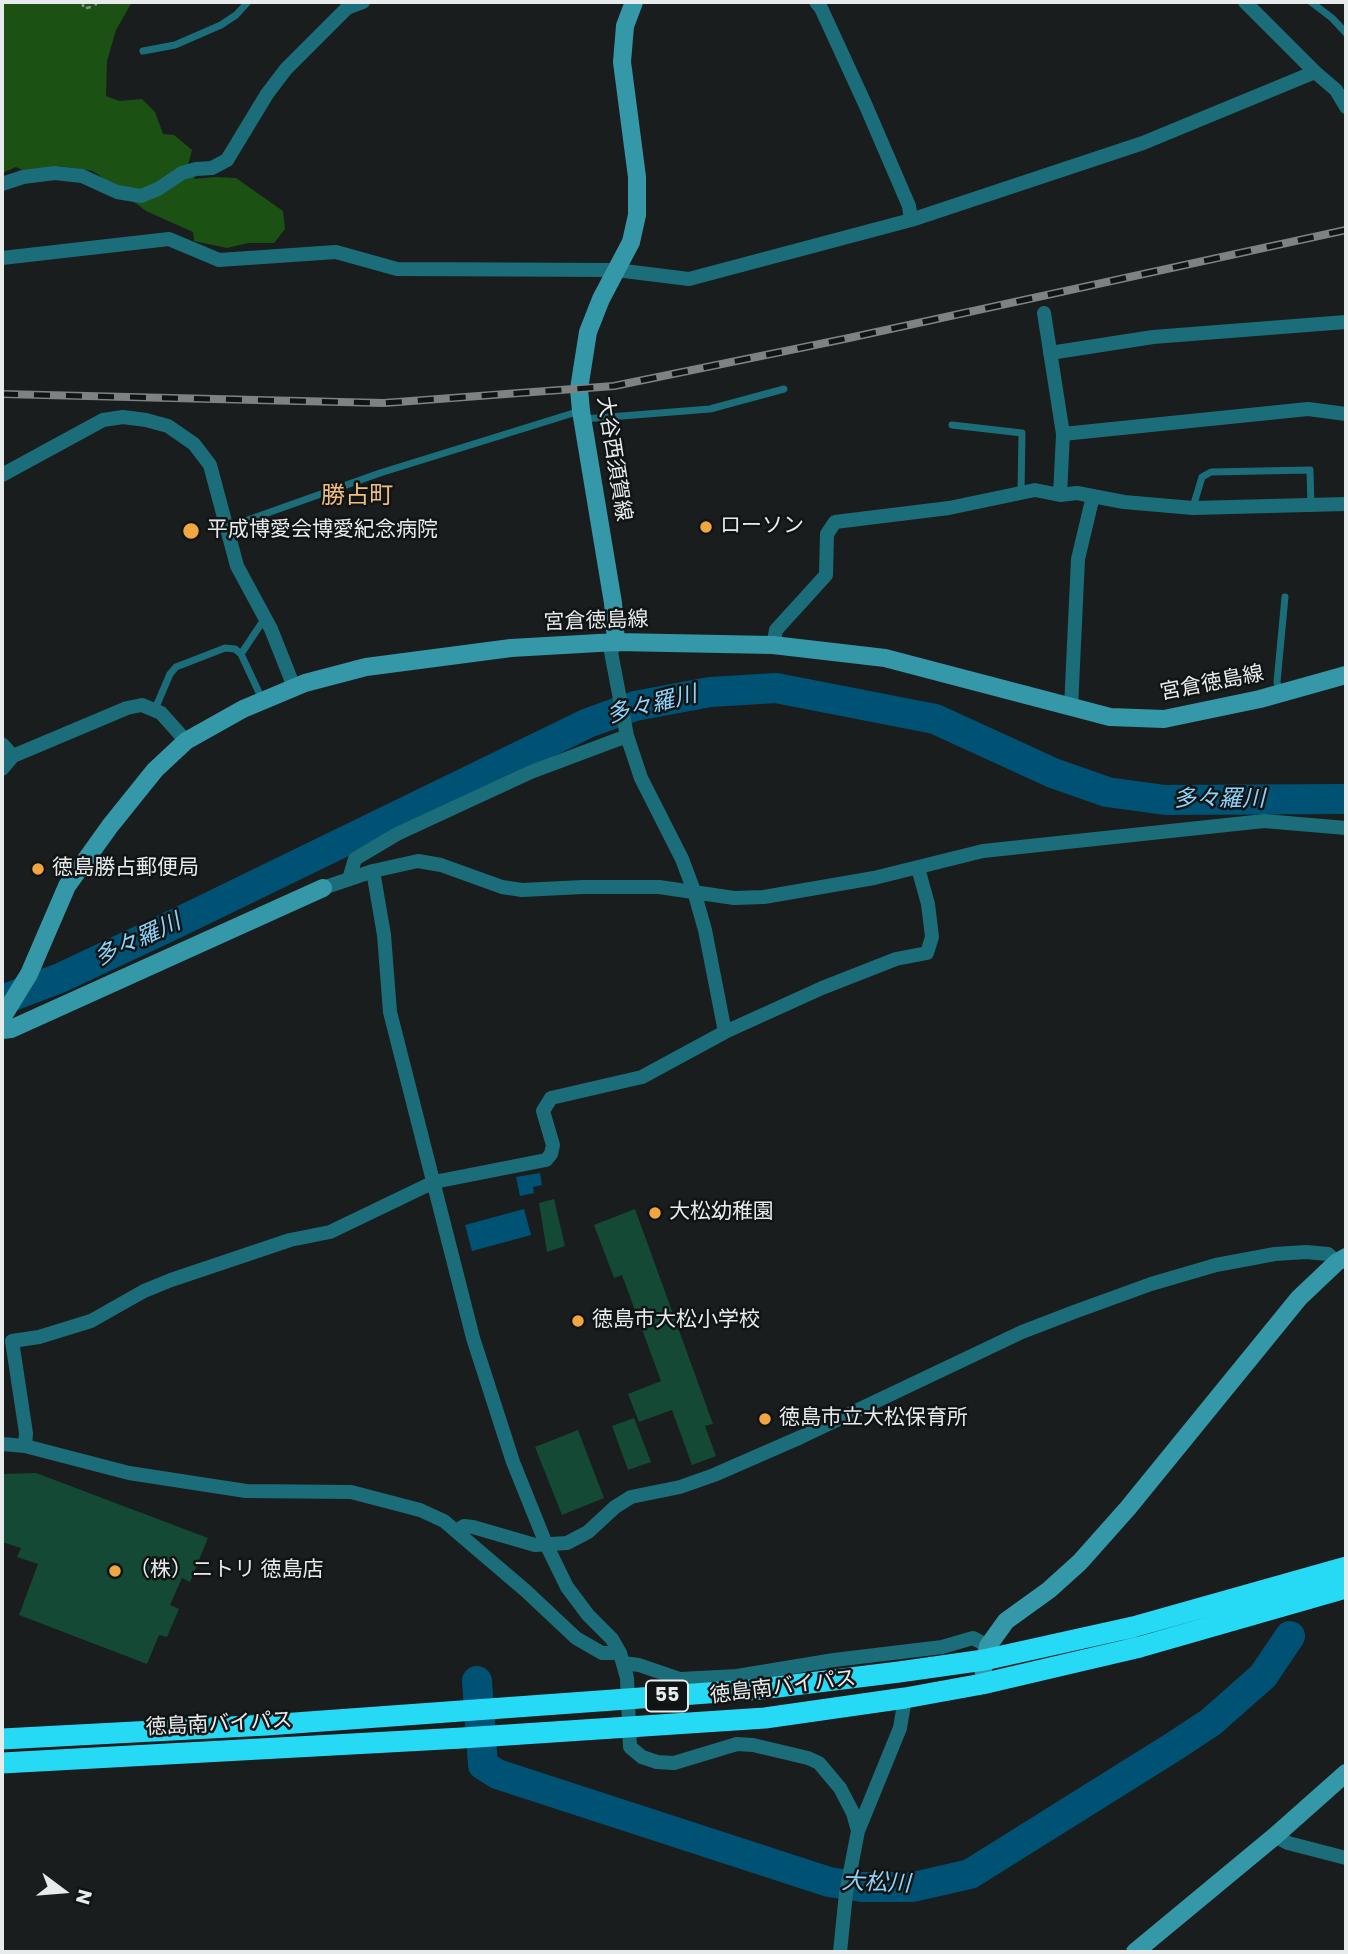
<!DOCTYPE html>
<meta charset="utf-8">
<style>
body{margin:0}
#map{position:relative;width:1348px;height:1954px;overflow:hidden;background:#191d1d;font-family:Poppins,sans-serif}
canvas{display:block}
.frame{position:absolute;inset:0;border:4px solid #e8ebeb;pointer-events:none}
.north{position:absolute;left:28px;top:1856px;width:70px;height:70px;-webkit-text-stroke:5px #101414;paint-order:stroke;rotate:106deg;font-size:19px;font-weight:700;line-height:28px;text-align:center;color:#e8ebeb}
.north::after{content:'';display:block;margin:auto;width:24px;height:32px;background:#e8ebeb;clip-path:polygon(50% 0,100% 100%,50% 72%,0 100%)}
</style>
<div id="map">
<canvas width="1348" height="1954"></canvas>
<div class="frame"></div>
<div class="north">N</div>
</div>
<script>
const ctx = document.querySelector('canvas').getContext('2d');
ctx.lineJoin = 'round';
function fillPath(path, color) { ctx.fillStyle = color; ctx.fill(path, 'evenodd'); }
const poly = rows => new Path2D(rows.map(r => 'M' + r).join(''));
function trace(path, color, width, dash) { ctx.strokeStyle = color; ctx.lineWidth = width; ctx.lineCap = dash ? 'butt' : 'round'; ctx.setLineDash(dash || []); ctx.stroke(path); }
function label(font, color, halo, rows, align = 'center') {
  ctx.font = font + ' Poppins,"Noto Sans JP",sans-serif'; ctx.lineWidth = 5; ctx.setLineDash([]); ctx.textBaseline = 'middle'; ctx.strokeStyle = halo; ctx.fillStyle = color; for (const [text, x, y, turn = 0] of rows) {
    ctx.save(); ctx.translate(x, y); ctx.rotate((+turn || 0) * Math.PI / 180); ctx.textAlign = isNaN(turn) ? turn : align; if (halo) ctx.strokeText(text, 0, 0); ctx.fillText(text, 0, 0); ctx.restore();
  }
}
fillPath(poly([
 [2,2,132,2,116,30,107,61,106,96,119,101,142,99,155,112,163,134,174,135,192,150,188,165,195,179,214,177,236,178,283,211,285,229,274,243,248,243,227,248,194,241,193,232,146,211,93,171,59,166,32,175,16,167,2,173]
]), '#1b5213');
fillPath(poly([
 [540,1173,542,1185,533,1187,534,1193,520,1196,516,1177],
 [524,1209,531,1235,472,1251,465,1225]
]), '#005275');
trace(poly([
 [2,1000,60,978,181,921,588,723,635,706,710,692,776,688,935,719,1053,773,1107,792,1165,800,1346,799],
 [477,1681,483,1765,497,1774,829,1882,862,1887,913,1887,970,1874,1173,1747,1211,1722,1263,1676,1290,1636]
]), '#005275', 30);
fillPath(poly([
 [554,1199,565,1246,547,1252,539,1203],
 [635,1209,713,1424,705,1426,716,1456,692,1465,672,1410,639,1422,628,1394,661,1381,622,1275,614,1278,594,1225],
 [634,1418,651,1462,628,1470,612,1426],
 [578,1430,604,1498,562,1515,535,1447],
 [36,1473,208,1538,190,1582,182,1578,170,1605,179,1609,167,1637,159,1635,147,1664,19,1615,38,1564,17,1557,21,1548,2,1542,2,1474]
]), '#134935');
trace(poly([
 [83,2,83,9,95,6,97,2]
]), '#898c8c', 2.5, [5, 5]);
trace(poly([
 [1311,2,1332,18,1346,33],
 [143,51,175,45,221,25,236,15,248,2],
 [584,419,710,409,784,389],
 [952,425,1022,433,1021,492],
 [1193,507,1202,477,1211,472,1310,470,1311,506],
 [228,527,380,473,580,411],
 [241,654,265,618],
 [1280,693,1277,682,1285,597],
 [155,709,170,674,176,667,225,648,235,649,241,654,262,699]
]), '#1c6d7a', 7);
trace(poly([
 [816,2,821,8,866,106,909,206,911,220],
 [1245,2,1315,72],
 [2,184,23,177,55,173,82,176,117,192,141,196,158,189,182,173,196,169,212,168,227,160,267,94,286,69,347,8,363,2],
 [2,258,169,239,219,260,336,252,397,269,616,270,689,279,911,220,1143,143,1315,72,1336,90,1346,107],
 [1044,313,1063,434,1060,495],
 [1050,353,1153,337,1346,322],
 [1063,434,1308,409,1346,414],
 [2,475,103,420,123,417,146,420,168,426,194,444,210,465,237,566,271,629,294,687],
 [616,642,611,652,627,736,641,778,682,859,694,891,705,930,725,1032],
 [773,645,776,630,826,575,827,534,835,522,949,508,1035,490,1060,495,1077,493,1124,502,1193,508,1346,504],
 [1071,708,1078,559,1093,496],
 [2,744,13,756],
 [2,769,13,756,127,708,142,705,161,713,186,741],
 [373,871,384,935,390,1012,473,1338,513,1462,546,1544,567,1587,588,1615,612,1639,620,1653],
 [349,879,355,859,397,834,531,772,627,736],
 [323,888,373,871,418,861,441,865,502,887,522,890,583,887,659,887,734,898,764,897,874,878,983,851,1264,821,1346,828],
 [2,1444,25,1446,129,1473,246,1491,351,1492,420,1510,444,1521,526,1591,576,1638,602,1653,620,1653,627,1678,630,1747,642,1757,657,1762,674,1763,737,1744,753,1745,808,1758,819,1763,840,1788,853,1813,858,1831],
 [25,1446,26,1433,12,1341,39,1337,91,1321,144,1291,171,1280,290,1240,330,1232,434,1182,546,1160,551,1154,553,1145,543,1111,551,1098,642,1077,725,1032,822,988,896,959,927,953,932,937,928,904,918,868],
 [457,1530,464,1526,473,1527,535,1545,567,1543,588,1532,615,1507,631,1497,680,1487,714,1475,801,1437,1022,1332,1074,1312,1151,1284,1216,1265,1275,1254,1306,1252,1328,1254,1337,1262],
 [623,1663,639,1665,680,1679,737,1676,834,1660,942,1647,973,1638,988,1646],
 [1275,1836,1288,1843,1346,1858],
 [840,1952,846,1893,858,1831,900,1728,905,1698]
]), '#1c6d7a', 14);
trace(poly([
 [616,642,613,603,581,411,579,389,588,332,601,299,631,242,637,215,637,177,622,62,625,26,634,2],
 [2,1018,29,974,67,886,110,826,155,770,186,741,243,709,305,683,366,667,511,648,616,642,773,645,885,658,1110,717,1164,719,1260,699,1346,675],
 [2,1030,11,1029,323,888],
 [983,1670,988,1646,1006,1621,1049,1590,1080,1562,1128,1508,1299,1298,1337,1262,1346,1257],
 [1135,1952,1275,1836,1346,1773]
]), '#3498a9', 18);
trace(poly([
 [2,1739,267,1725,627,1699,761,1689,899,1672,984,1660,1133,1627,1346,1567],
 [2,1763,462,1738,765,1718,905,1698,982,1684,1140,1647,1346,1588]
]), '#26daf6', 21);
const rail = poly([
 [2,394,384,403,614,386,849,338,1346,230]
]);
trace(rail, '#7f8282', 8);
trace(rail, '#101414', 5, [16]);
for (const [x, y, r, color] of [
 [706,527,7,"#f1a63f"],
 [191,531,9,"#f1a63f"],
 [38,869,7,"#f1a63f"],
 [655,1213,7,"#f1a63f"],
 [578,1321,7,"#f1a63f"],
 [765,1419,7,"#f1a63f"],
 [115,1571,7,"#f1a63f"]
]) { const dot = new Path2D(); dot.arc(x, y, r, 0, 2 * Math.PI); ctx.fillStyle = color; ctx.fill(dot); trace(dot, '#101414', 2.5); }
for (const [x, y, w] of [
 [667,1696,42]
]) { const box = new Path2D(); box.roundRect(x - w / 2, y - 15.5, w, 31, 5); ctx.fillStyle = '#101414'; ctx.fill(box); trace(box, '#e8ebeb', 2); }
label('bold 19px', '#e8ebeb', null, [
 ["55",667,1696]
]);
label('21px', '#e8ebeb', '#101414', [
 ["大谷西須賀線",613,459,81],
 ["宮倉徳島線",596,622,-2],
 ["宮倉徳島線",1212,684,-11],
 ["徳島南バイパス",783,1688,-7],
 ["徳島南バイパス",219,1725,-3]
]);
label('21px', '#e8ebeb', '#101414', [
 ["ローソン",720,527],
 ["平成博愛会博愛紀念病院",207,531],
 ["徳島勝占郵便局",52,869],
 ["大松幼稚園",669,1213],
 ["徳島市大松小学校",592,1321],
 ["徳島市立大松保育所",779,1419],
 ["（株）ニトリ 徳島店",129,1571]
], 'left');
label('italic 23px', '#90d1f7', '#101414', [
 ["多々羅川",652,706,-14],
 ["多々羅川",1219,800],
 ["多々羅川",138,941,-25],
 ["大松川",876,1884,2]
]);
label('24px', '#f1bd7e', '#101414', [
 ["勝占町",357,497]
]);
</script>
